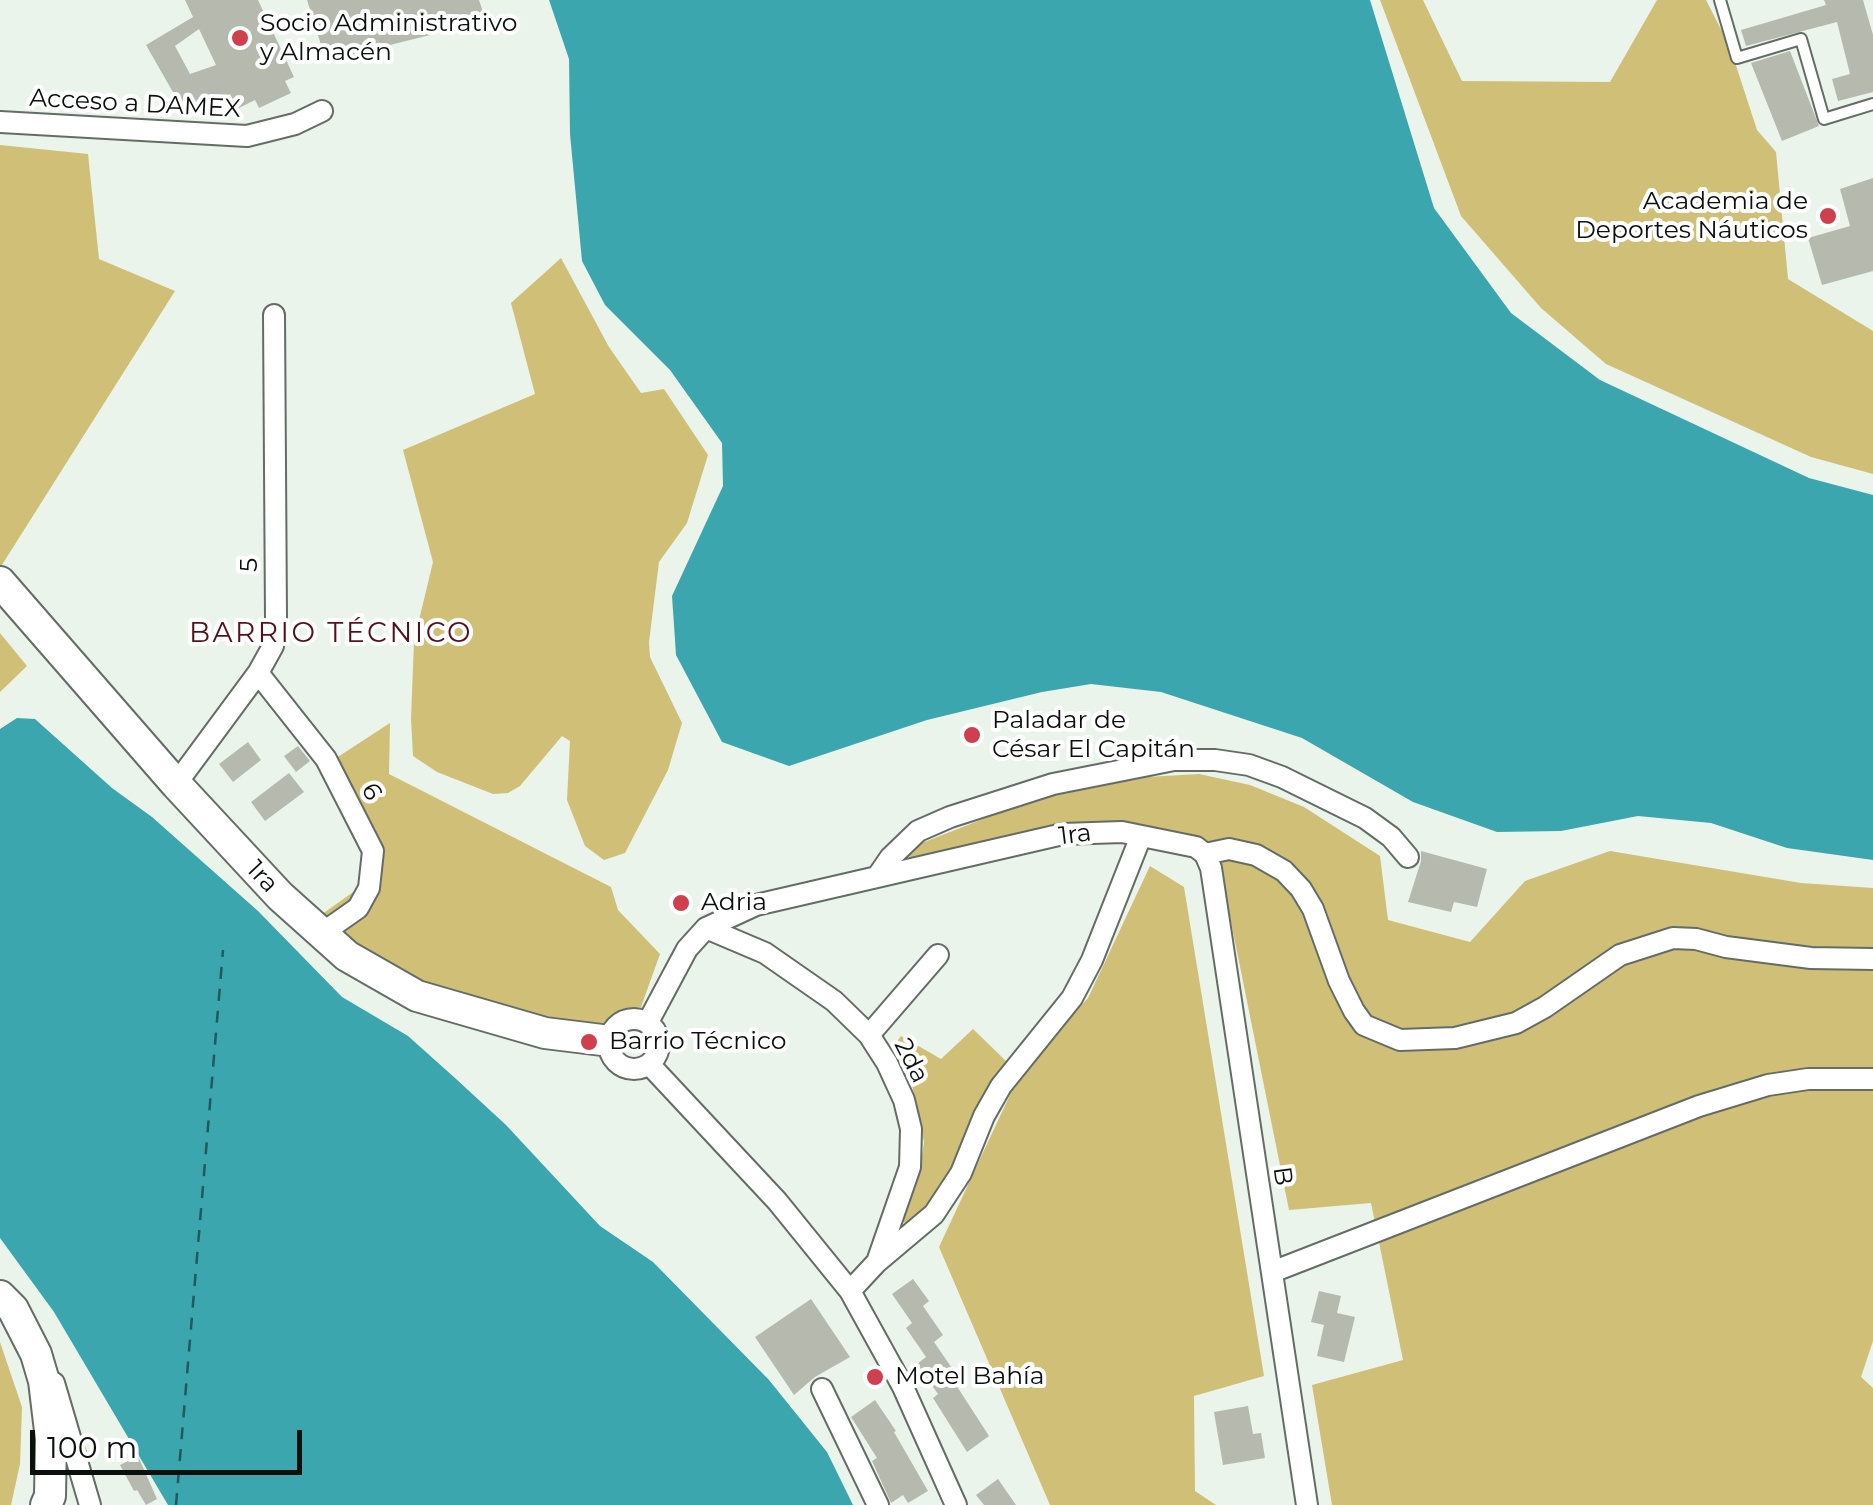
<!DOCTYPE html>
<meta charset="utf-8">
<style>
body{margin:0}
#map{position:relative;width:1873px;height:1505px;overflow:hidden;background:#eaf4eb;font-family:Montserrat,sans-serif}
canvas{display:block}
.scale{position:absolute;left:30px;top:1430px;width:272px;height:45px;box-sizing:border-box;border:5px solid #0c100d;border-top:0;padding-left:12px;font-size:30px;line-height:35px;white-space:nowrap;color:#0c100d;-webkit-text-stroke:8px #fff;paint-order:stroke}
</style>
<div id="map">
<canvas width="1873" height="1505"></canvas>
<div class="scale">100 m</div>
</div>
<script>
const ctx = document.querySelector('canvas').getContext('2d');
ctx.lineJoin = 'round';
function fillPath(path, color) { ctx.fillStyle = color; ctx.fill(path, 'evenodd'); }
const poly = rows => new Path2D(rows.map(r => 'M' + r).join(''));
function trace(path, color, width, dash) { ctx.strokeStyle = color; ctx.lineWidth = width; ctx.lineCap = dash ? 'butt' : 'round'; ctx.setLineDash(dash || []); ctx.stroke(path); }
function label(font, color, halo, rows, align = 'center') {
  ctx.font = font + ' Montserrat,sans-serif'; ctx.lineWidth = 8; ctx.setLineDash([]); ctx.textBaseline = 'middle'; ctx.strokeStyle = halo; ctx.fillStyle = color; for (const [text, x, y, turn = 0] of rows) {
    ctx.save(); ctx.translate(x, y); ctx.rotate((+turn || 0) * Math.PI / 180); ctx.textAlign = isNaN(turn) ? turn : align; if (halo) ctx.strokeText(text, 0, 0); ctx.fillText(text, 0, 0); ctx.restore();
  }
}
fillPath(poly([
 [1380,0,1423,0,1462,81,1610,82,1657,0,1706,0,1730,47,1757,130,1776,152,1788,279,1873,331,1873,474,1811,457,1606,364,1541,308,1461,216],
 [0,145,88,154,99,259,175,291,0,568],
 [561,258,609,347,641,393,664,389,708,455,687,523,659,562,649,642,650,657,682,723,668,770,625,853,604,860,585,846,567,800,570,741,562,736,520,786,508,793,493,794,437,772,413,756,411,719,414,641,433,562,403,450,535,394,511,303],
 [0,633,27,666,0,692],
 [390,723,389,774,611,887,618,910,660,954,641,1007,620,1010,599,1026,495,1007,402,975,318,917,356,890,382,849,330,762],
 [1199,774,1250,785,1304,807,1380,856,1388,920,1470,942,1525,881,1610,851,1801,883,1873,888,1873,1341,1861,1377,1873,1388,1873,1505,1332,1505,1312,1385,1403,1360,1371,1203,1289,1210,1222,877,1201,840,1132,825,914,861,908,855,914,846,1019,805,1068,790,1128,778],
 [1150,866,1184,887,1264,1376,1194,1396,1195,1491,1216,1505,1050,1505,939,1247,1022,1069,1088,998],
 [973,1029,1006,1061,986,1093,954,1164,936,1195,914,1223,905,1223,900,1219,919,1176,924,1142,912,1085,892,1048,901,1036,941,1059],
 [0,1342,22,1407,20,1464,11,1505,0,1505]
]), '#d0bf76');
fillPath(poly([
 [549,0,1370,0,1434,208,1511,313,1600,380,1809,478,1873,495,1873,860,1787,848,1711,823,1638,816,1561,831,1497,832,1413,802,1302,738,1161,692,1091,684,1042,692,927,720,789,766,722,742,676,655,672,596,723,486,722,443,670,370,605,305,582,261,570,134,569,59],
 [17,718,35,719,112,788,152,817,258,911,342,997,408,1036,455,1078,506,1125,600,1226,653,1262,769,1380,827,1452,853,1505,168,1505,54,1312,0,1238,0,729]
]), '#3ba6ad');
trace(poly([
 [176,1505,223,950]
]), '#205a5e', 2.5, [12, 10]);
fillPath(poly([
 [185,0,258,0,294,77,285,81,291,93,259,108,255,100,237,109,230,94,186,115,146,45,193,17],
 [199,29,216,65,190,74,175,46],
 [307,0,479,0,486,21,326,61],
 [1824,0,1863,0,1873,35,1873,92,1838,101,1832,79,1850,74,1837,22,1746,46,1741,30,1826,5],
 [1790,51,1819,126,1782,141,1751,63],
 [1873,178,1873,271,1822,285,1808,238,1850,226,1840,189],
 [248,742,261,760,233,782,219,764],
 [298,746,310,761,296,772,284,756],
 [289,773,304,792,265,821,251,802],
 [1421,851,1487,869,1477,907,1454,902,1451,912,1408,902,1421,861],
 [913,1279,929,1301,923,1306,943,1335,934,1342,954,1371,949,1374,989,1436,967,1452,933,1398,938,1394,917,1364,926,1357,906,1328,912,1323,892,1294],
 [1319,1291,1341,1296,1337,1313,1355,1317,1344,1362,1317,1356,1324,1325,1311,1322],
 [811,1299,850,1357,815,1377,794,1395,755,1337],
 [875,1400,896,1431,894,1432,928,1491,908,1503,903,1495,891,1503,872,1461,877,1458,851,1417],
 [1248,1406,1253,1434,1261,1433,1265,1458,1223,1465,1214,1412],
 [138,1456,157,1499,146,1505,137,1490,134,1491,120,1465],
 [998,1479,1016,1505,984,1505,976,1495]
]), '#b6baae');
const lane = poly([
 [1720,0,1737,58,1801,39,1824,119,1873,104]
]);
const street = poly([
 [0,122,247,136,295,124,322,111],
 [258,673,326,759,373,851,369,888,358,908,321,934],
 [176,784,258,673,273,646,276,618,274,315],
 [1205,854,1229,849,1256,855,1284,871,1301,889,1313,909,1339,981,1354,1011,1364,1025,1400,1040,1455,1038,1516,1023,1545,1007,1620,955,1673,938,1696,939,1726,947,1811,958,1873,959],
 [877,877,890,858,918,831,950,817,1053,784,1174,760,1215,760,1249,765,1282,777,1365,818,1391,837,1408,857],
 [706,928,765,953,834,1001,869,1035,887,1063,904,1100,911,1129,910,1167,877,1262,850,1291],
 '609 1044a25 25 0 1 1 50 0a25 25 0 1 1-50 0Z',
 [648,1022,687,949,706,928,756,905,1063,834,1122,832,1196,847,1205,854,1211,868,1307,1505],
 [869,1035,938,955],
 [649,1064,777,1201,850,1291,903,1387,956,1505],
 [877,1262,934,1214,961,1173,984,1116,1001,1086,1072,998,1092,960,1141,836],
 [1272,1272,1699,1106,1768,1085,1808,1079,1873,1079],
 [54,1383,90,1505],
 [822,1389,878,1505]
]);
const secondary = poly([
 [0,582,176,784,280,896,347,956,417,996,545,1033,610,1041],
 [0,1296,13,1309,36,1354,44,1381,51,1439,50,1496,46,1505]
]);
trace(lane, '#646d65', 14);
trace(street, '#646d65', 24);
trace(secondary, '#646d65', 34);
trace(lane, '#fff', 10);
trace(street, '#fff', 20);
trace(secondary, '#fff', 30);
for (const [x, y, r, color] of [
 [240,38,10,"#cf3f4e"],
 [1828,216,10,"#cf3f4e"],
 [972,735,10,"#cf3f4e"],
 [681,903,10,"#cf3f4e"],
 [589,1042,10,"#cf3f4e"],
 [875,1377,10,"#cf3f4e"]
]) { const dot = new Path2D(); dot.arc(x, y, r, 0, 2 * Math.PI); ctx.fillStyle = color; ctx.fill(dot); trace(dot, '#fff', 4); }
label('25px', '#0c100d', '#fff', [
 ["Socio Administrativo",260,24],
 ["y Almacén",260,53],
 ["Academia de",1808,202,"right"],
 ["Deportes Náuticos",1808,231,"right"],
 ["Paladar de",992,721],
 ["César El Capitán",992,750],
 ["Adria",701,903],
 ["Barrio Técnico",609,1042],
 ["Motel Bahía",895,1377]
], 'left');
label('25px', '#0c100d', '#fff', [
 ["Acceso a DAMEX",135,104,3],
 ["5",250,565,-90],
 ["6",371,792,63],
 ["1ra",1075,835,-7],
 ["1ra",262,877,47],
 ["2da",911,1061,63],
 ["B",1282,1176,82]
]);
ctx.letterSpacing = '2.5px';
label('28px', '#551019', '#fff', [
 ["BARRIO TÉCNICO",331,634]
]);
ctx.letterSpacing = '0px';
</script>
